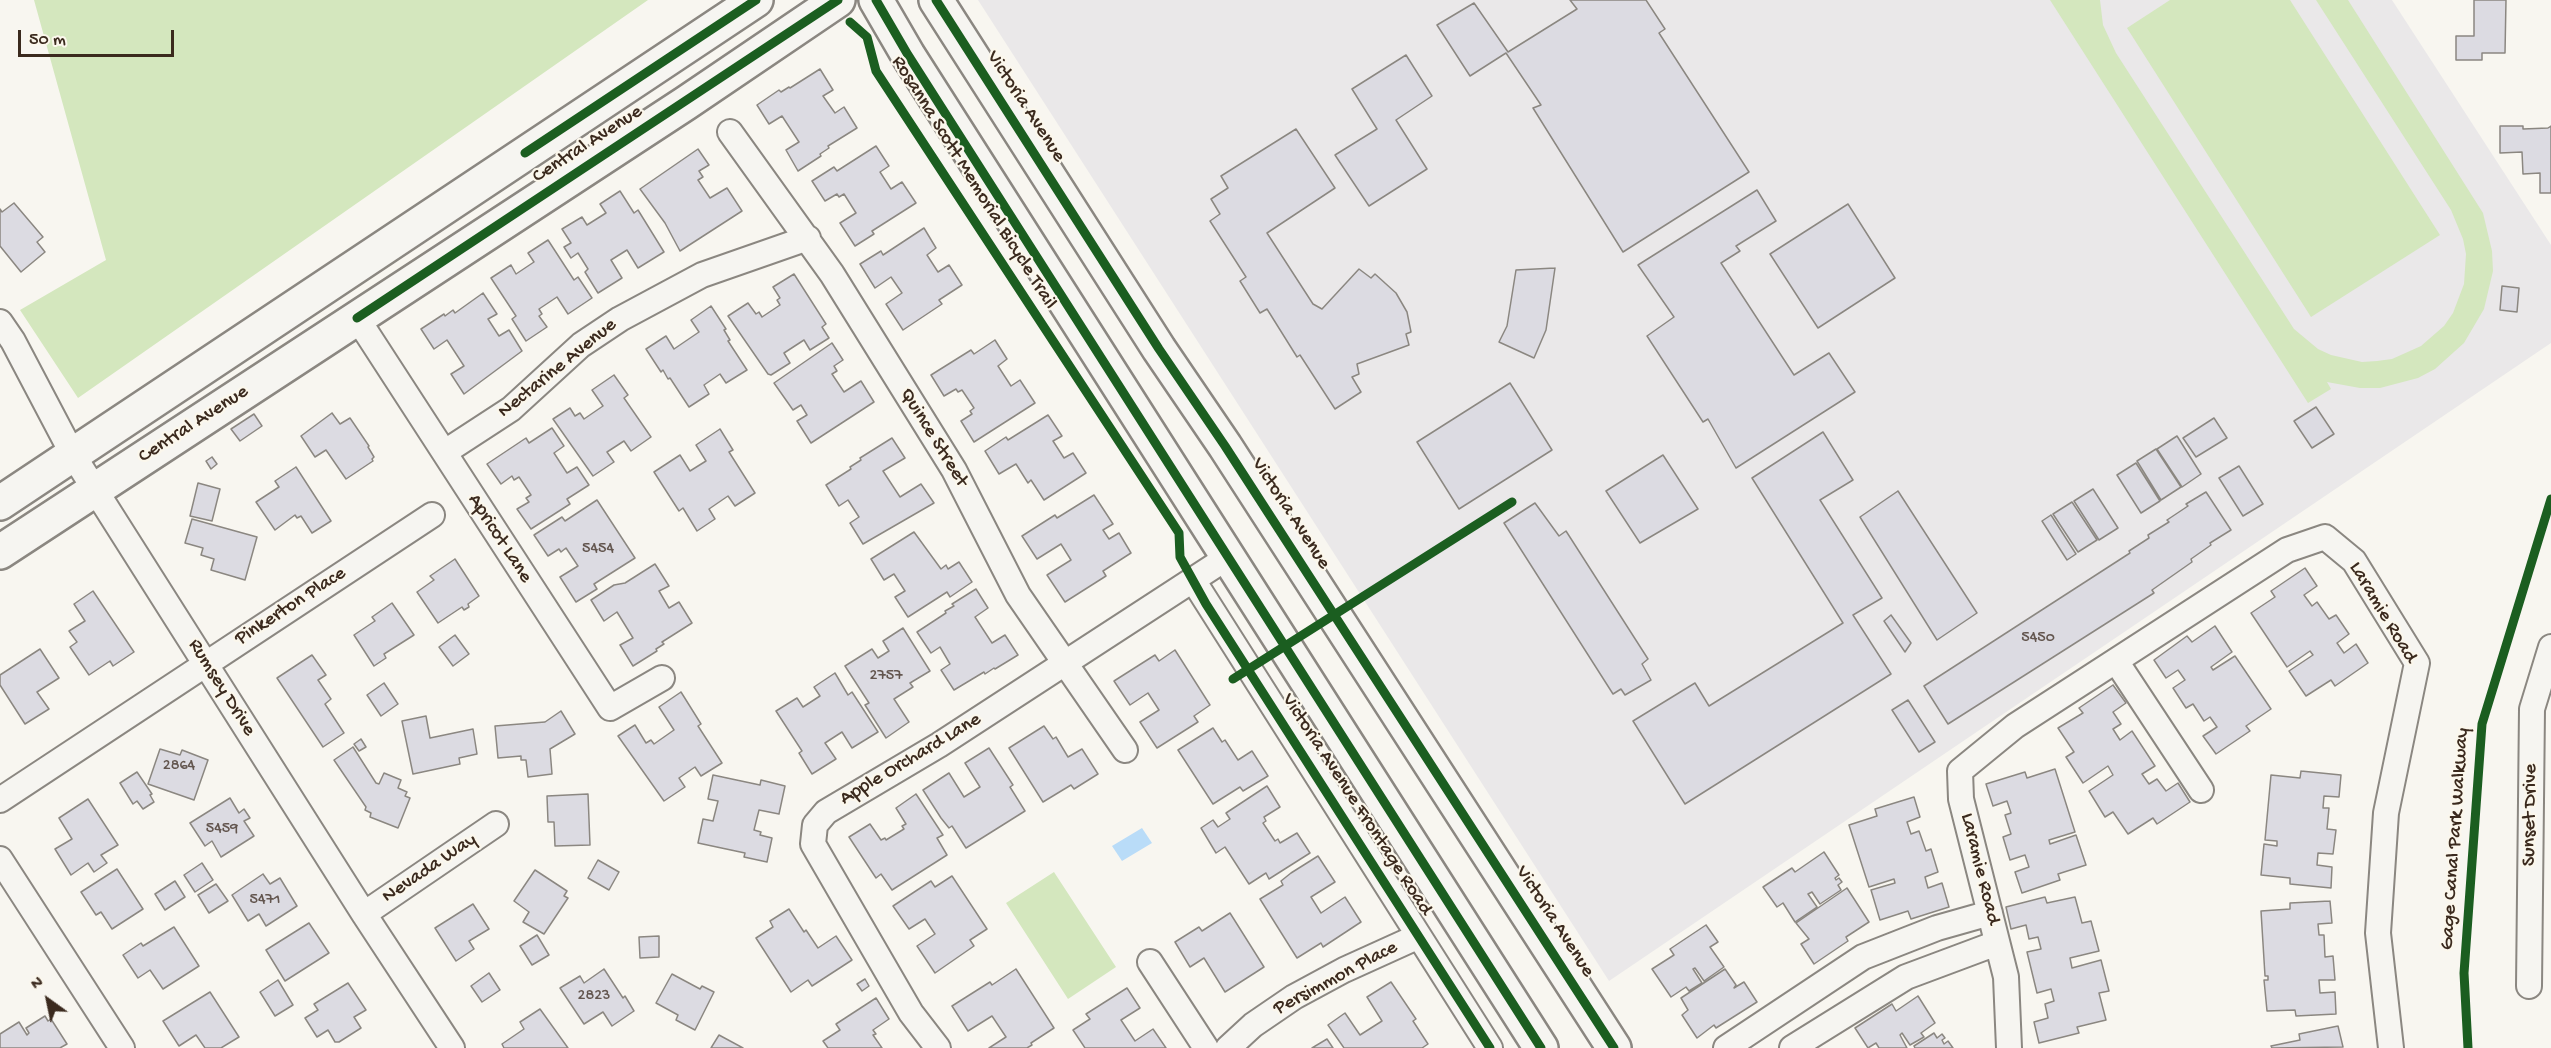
<!DOCTYPE html>
<style>
body{margin:0}
#map{position:relative;width:2551px;height:1048px;overflow:hidden;background:#f8f6f0;font-family:"Gochi Hand",sans-serif}
canvas{display:block}
.north{position:absolute;left:18px;top:970px;width:60px;height:60px;-webkit-text-stroke:4px #fbf7ec;paint-order:stroke;rotate:327deg;font-size:16px;font-weight:700;line-height:24px;text-align:center;color:#3b2a1e}
.north::after{content:'';display:block;margin:auto;width:21px;height:27px;background:#3b2a1e;clip-path:polygon(50% 0,100% 100%,50% 72%,0 100%)}
.scale{position:absolute;left:18px;top:30px;width:156px;height:27px;box-sizing:border-box;border:3px solid #3b2a1e;border-top:0;padding-left:8px;font-size:18px;line-height:21px;white-space:nowrap;color:#3b2a1e;-webkit-text-stroke:4px #fbf7ec;paint-order:stroke}
</style>
<div id="map">
<canvas width="2551" height="1048"></canvas>
<div class="north">N</div>
<div class="scale">50 m</div>
</div>
<script>
const ctx = document.querySelector('canvas').getContext('2d');
ctx.lineJoin = 'round';
function fillPath(path, color) { ctx.fillStyle = color; ctx.fill(path, 'evenodd'); }
const poly = rows => new Path2D(rows.map(r => 'M' + r).join(''));
function trace(path, color, width, dash) { ctx.strokeStyle = color; ctx.lineWidth = width; ctx.lineCap = dash ? 'butt' : 'round'; ctx.setLineDash(dash || []); ctx.stroke(path); }
function label(font, color, halo, rows, align = 'center') {
  ctx.font = font + ' "Gochi Hand",sans-serif'; ctx.lineWidth = 4.5; ctx.setLineDash([]); ctx.textBaseline = 'middle'; ctx.strokeStyle = halo; ctx.fillStyle = color; for (const [text, x, y, turn = 0] of rows) {
    ctx.save(); ctx.translate(x, y); ctx.rotate((+turn || 0) * Math.PI / 180); ctx.textAlign = isNaN(turn) ? turn : align; if (halo) ctx.strokeText(text, 0, 0); ctx.fillText(text, 0, 0); ctx.restore();
  }
}
fillPath(poly([
 [978,0,2392,0,2551,245,2551,343,1609,981]
]), '#eae8e9');
fillPath(poly([
 [34,0,648,0,78,398,20,310,106,260],
 [2050,0,2100,0,2103,25,2116,53,2294,329,2318,349,2331,355,2362,362,2377,361,2392,359,2421,346,2444,326,2453,313,2464,284,2466,254,2463,239,2451,210,2316,0,2348,0,2483,213,2492,251,2493,271,2484,309,2464,343,2435,369,2418,378,2380,388,2360,388,2327,382,2331,389,2308,403],
 [2170,0,2290,0,2440,235,2311,317,2127,28],
 [1054,872,1116,967,1068,999,1006,903]
]), '#d4e7be');
fillPath(poly([
 [1142,828,1152,843,1122,861,1112,846]
]), '#b9dcf8');
const building = poly([
 [1570,0,1646,0,1665,29,1659,33,1749,172,1623,252,1533,108,1541,105,1506,53,1470,76,1437,25,1474,3,1508,52,1577,9,1570,0],
 [2474,0,2506,0,2505,53,2482,53,2482,60,2456,60,2456,36,2474,36,2474,0],
 [1406,55,1432,96,1396,120,1427,169,1369,206,1335,155,1377,129,1352,89,1406,55],
 [820,69,833,90,823,96,835,113,844,107,857,128,828,146,829,148,820,154,821,156,798,171,786,150,799,142,782,116,769,124,757,105,779,90,781,92,789,87,790,88,820,69],
 [2500,126,2523,126,2523,129,2548,128,2551,126,2551,193,2540,193,2540,173,2523,174,2522,152,2500,153,2500,126],
 [1296,129,1335,188,1267,233,1313,304,1322,309,1359,269,1371,278,1375,274,1396,293,1407,312,1411,332,1406,334,1409,345,1357,364,1359,374,1352,377,1361,392,1335,409,1300,355,1297,357,1267,309,1260,313,1240,281,1246,277,1210,221,1220,214,1211,199,1228,188,1221,176,1296,129],
 [876,146,889,166,880,172,891,189,902,182,916,203,872,231,874,234,855,246,840,223,856,213,844,194,839,197,837,194,825,201,812,181,834,167,837,171,876,146],
 [698,149,709,165,699,171,703,177,698,180,710,198,727,188,742,211,680,251,665,223,640,189,698,149],
 [1757,190,1776,221,1736,246,1740,251,1721,263,1794,375,1829,353,1855,392,1736,468,1708,419,1703,422,1647,336,1674,317,1638,265,1757,190],
 [620,191,634,213,638,210,664,252,638,268,627,250,611,260,622,278,598,293,585,272,588,269,578,253,571,258,564,247,571,243,562,229,582,217,587,225,606,213,600,204,620,191],
 [14,203,43,237,37,242,45,252,21,272,0,246,0,209,2,212,14,203],
 [1848,204,1895,278,1818,328,1770,254,1848,204],
 [924,228,936,248,927,255,938,272,949,265,962,285,939,300,942,304,903,330,886,304,902,293,891,277,875,288,860,264,881,251,883,255,924,228],
 [548,240,574,280,578,277,592,298,568,314,557,297,539,309,542,314,539,316,547,327,526,341,512,319,516,316,491,278,511,265,516,274,534,262,528,253,548,240],
 [1555,268,1546,330,1534,358,1499,342,1507,326,1516,270,1555,268],
 [794,274,826,324,822,327,829,338,810,350,804,340,784,353,790,363,771,375,768,374,728,316,748,303,756,314,759,312,762,317,780,305,777,300,780,298,773,287,794,274],
 [2502,286,2519,288,2517,312,2500,310,2502,286],
 [483,293,497,314,488,319,499,336,509,330,522,351,464,394,451,374,464,366,447,340,434,349,421,329,444,314,445,316,453,310,455,313,483,293],
 [711,306,726,329,724,330,730,340,728,341,747,370,726,383,720,374,704,385,709,394,689,407,670,378,668,379,663,370,661,372,646,349,666,336,674,349,699,332,691,320,711,306],
 [995,340,1007,359,998,366,1011,386,1020,380,1035,403,974,442,961,421,972,414,970,411,974,408,962,390,958,392,956,389,944,396,931,375,971,350,974,354,995,340],
 [832,343,843,360,834,366,837,371,832,374,844,392,861,381,874,402,811,443,797,421,807,415,801,405,793,410,774,383,832,343],
 [614,375,628,395,624,398,651,437,631,451,624,441,607,452,614,462,593,476,553,419,570,408,575,416,580,413,584,419,603,406,592,390,614,375],
 [1510,383,1552,450,1459,509,1417,442,1510,383],
 [2316,407,2334,434,2312,448,2294,421,2316,407],
 [332,413,340,424,350,418,369,446,368,447,374,457,372,459,373,461,346,479,326,450,315,457,301,436,332,413],
 [254,414,262,426,240,441,231,429,254,414],
 [1048,415,1062,436,1053,441,1064,458,1073,453,1086,473,1044,500,1031,480,1028,483,1016,464,999,474,985,451,1006,437,1008,440,1048,415],
 [2214,418,2227,438,2196,457,2183,438,2214,418],
 [552,428,564,446,554,453,567,473,577,467,589,485,567,499,570,504,531,529,517,509,529,502,526,498,531,495,519,477,514,480,512,476,501,484,487,464,526,438,529,443,552,428],
 [720,429,733,450,729,452,755,493,735,506,728,496,709,509,715,519,697,531,683,508,679,511,654,472,680,455,690,471,706,461,696,445,720,429],
 [1823,432,1853,480,1820,500,1882,598,1853,615,1891,674,1685,804,1633,721,1695,683,1709,706,1843,623,1752,478,1823,432],
 [2177,436,2201,474,2182,487,2157,449,2177,436],
 [892,438,905,458,883,471,900,497,921,484,934,503,863,544,850,523,859,517,848,500,839,506,826,485,851,469,850,467,861,460,860,458,892,438],
 [2156,449,2181,487,2161,500,2137,461,2156,449],
 [1663,455,1698,509,1640,543,1606,491,1663,455],
 [212,457,217,464,211,469,206,461,212,457],
 [2136,463,2160,501,2141,513,2117,475,2136,463],
 [2239,466,2263,504,2243,516,2219,478,2239,466],
 [296,467,331,521,312,533,301,516,297,518,295,515,275,530,256,502,279,487,275,481,296,467],
 [198,483,220,489,212,521,190,516,198,483],
 [2093,489,2118,528,2099,540,2074,501,2093,489],
 [1898,491,1977,613,1937,640,1860,517,1898,491],
 [2206,492,2231,530,2210,543,2211,545,2191,559,2192,562,2152,590,2154,593,1948,724,1924,686,2130,553,2129,551,2149,538,2148,535,2169,522,2167,520,2188,506,2186,504,2206,492],
 [1094,495,1113,524,1103,530,1109,539,1119,533,1131,553,1103,571,1106,576,1065,602,1047,575,1071,560,1061,544,1037,559,1022,536,1055,515,1057,518,1094,495],
 [597,500,635,558,594,584,597,589,576,602,560,577,578,566,566,548,561,552,559,549,548,556,534,535,562,517,565,521,597,500],
 [2072,502,2097,540,2078,552,2053,514,2072,502],
 [1535,503,1559,536,1566,531,1648,659,1642,664,1651,680,1625,695,1621,689,1613,694,1504,523,1535,503],
 [2051,515,2076,554,2067,560,2042,521,2051,515],
 [192,519,257,537,245,580,211,570,214,559,201,555,203,548,185,543,192,519],
 [914,532,941,569,946,565,948,569,959,562,972,582,950,597,947,592,908,617,895,597,905,591,894,574,884,580,871,559,914,532],
 [455,559,479,596,468,604,469,607,464,610,462,607,438,623,417,592,434,580,430,576,455,559],
 [655,564,669,586,659,591,669,608,679,602,692,623,662,642,664,644,656,649,657,651,633,666,620,645,633,638,617,612,604,621,591,600,614,585,625,583,655,564],
 [2305,568,2317,586,2304,595,2312,606,2317,602,2329,619,2336,615,2349,634,2337,643,2344,653,2356,644,2368,663,2335,686,2331,680,2306,696,2289,671,2313,655,2310,651,2287,667,2251,613,2275,597,2271,591,2305,568],
 [976,589,988,608,975,617,992,643,1005,635,1018,655,995,669,994,668,985,674,984,672,954,690,941,670,950,664,940,647,931,653,917,632,946,613,945,611,954,606,952,604,976,589],
 [93,591,134,652,113,666,110,661,89,675,70,647,77,642,69,631,85,621,74,604,93,591],
 [392,603,414,635,384,654,386,658,374,666,354,635,375,621,372,617,392,603],
 [1891,615,1911,643,1905,652,1884,621,1891,615],
 [2215,626,2232,652,2211,667,2213,670,2235,656,2271,709,2246,726,2250,731,2216,754,2203,736,2217,727,2210,717,2204,721,2193,704,2186,708,2173,688,2185,680,2178,670,2166,678,2154,660,2187,636,2192,642,2215,626],
 [903,628,930,671,910,683,913,687,894,699,909,722,886,738,865,705,869,703,845,666,872,649,878,658,889,651,883,641,903,628],
 [455,635,469,654,453,666,439,647,455,635],
 [40,649,59,678,37,692,49,709,25,724,0,685,0,675,40,649],
 [1175,650,1210,705,1194,716,1198,722,1157,748,1140,722,1159,710,1148,693,1130,705,1114,681,1155,655,1159,661,1175,650],
 [312,655,326,675,318,680,331,699,325,704,344,733,323,747,277,678,312,655],
 [835,673,848,695,852,692,878,732,852,748,842,732,825,743,836,759,812,774,799,753,802,751,776,711,797,698,803,707,820,696,814,687,835,673],
 [384,683,398,704,381,716,367,695,384,683],
 [2113,685,2126,703,2113,712,2121,724,2113,729,2120,740,2132,731,2155,766,2142,774,2149,784,2157,779,2166,791,2178,783,2190,802,2157,824,2153,818,2128,834,2113,812,2105,817,2089,791,2113,775,2108,766,2083,783,2066,757,2074,752,2058,728,2083,713,2079,708,2113,685],
 [681,692,701,724,698,726,722,763,701,776,695,767,679,778,685,787,664,801,618,736,635,725,646,743,651,740,654,744,674,730,659,707,681,692],
 [1908,700,1935,742,1919,752,1892,710,1908,700],
 [561,711,575,734,550,749,552,774,528,777,526,760,521,760,521,756,498,758,495,726,545,722,561,711],
 [426,716,430,738,473,729,477,754,459,758,460,764,413,774,402,721,426,716],
 [1044,726,1053,739,1056,737,1068,757,1082,749,1098,774,1074,789,1071,785,1043,802,1009,748,1044,726],
 [1213,728,1222,742,1225,740,1238,760,1252,751,1268,776,1243,791,1240,787,1213,804,1178,750,1213,728],
 [361,739,366,747,359,751,354,744,361,739],
 [353,747,376,783,379,784,384,773,401,780,398,788,407,792,405,796,410,798,398,828,370,817,371,813,365,810,366,807,334,760,353,747],
 [989,748,1013,785,1010,787,1025,811,966,848,952,826,949,828,941,818,923,790,949,773,964,797,980,787,965,763,989,748],
 [160,749,180,755,182,750,208,760,194,800,148,784,160,749],
 [2055,769,2075,832,2049,840,2050,844,2076,835,2086,865,2058,874,2060,880,2022,893,2015,872,2029,867,2025,855,2010,860,2003,837,2011,834,2005,815,2011,813,2007,801,1993,806,1986,784,2025,772,2027,778,2055,769],
 [2301,771,2341,775,2339,797,2324,796,2323,808,2329,808,2327,829,2336,830,2333,854,2318,853,2317,865,2332,867,2331,888,2290,884,2290,878,2261,875,2264,844,2277,846,2277,841,2265,840,2271,775,2300,778,2301,771],
 [137,772,152,794,150,795,154,802,143,809,137,801,133,804,120,783,137,772],
 [713,775,760,785,761,780,785,786,779,814,759,810,754,830,761,832,760,835,772,838,767,862,744,857,745,853,698,843,703,819,713,821,718,801,708,799,713,775],
 [1267,786,1280,807,1264,817,1266,821,1263,823,1275,841,1278,839,1280,843,1297,833,1310,853,1269,879,1266,873,1249,884,1225,847,1216,853,1201,828,1213,820,1218,827,1230,819,1226,813,1267,786],
 [588,794,590,845,555,846,554,822,548,822,547,796,588,794],
 [916,794,943,835,937,838,947,855,892,890,881,874,876,878,849,837,870,824,881,840,885,838,886,840,904,829,902,826,906,824,896,808,916,794],
 [1914,797,1920,817,1907,822,1911,834,1919,831,1926,851,1931,849,1938,872,1925,877,1928,888,1942,883,1949,907,1911,919,1908,911,1880,920,1871,890,1895,883,1894,879,1869,887,1849,825,1877,816,1875,809,1914,797],
 [230,798,239,813,244,809,250,818,244,821,254,836,221,857,212,841,205,846,190,823,230,798],
 [88,799,118,845,101,855,107,863,94,872,88,863,71,875,55,849,72,839,59,818,88,799],
 [1824,852,1839,875,1835,878,1836,880,1839,878,1842,882,1838,885,1841,890,1820,904,1812,892,1808,894,1817,907,1795,922,1783,903,1777,907,1763,887,1792,868,1795,872,1824,852],
 [1318,856,1335,882,1311,897,1321,913,1345,897,1361,922,1323,947,1321,943,1297,958,1260,899,1283,885,1281,881,1291,873,1318,856],
 [598,860,619,872,609,890,588,878,598,860],
 [202,863,213,880,195,892,184,875,202,863],
 [117,869,143,909,112,929,101,912,96,915,81,892,117,869],
 [535,870,567,891,564,896,568,898,544,934,523,922,529,912,514,901,535,870],
 [263,874,270,884,280,878,297,906,266,926,259,914,248,921,232,895,263,874],
 [952,876,987,929,970,940,974,946,935,973,917,946,935,934,925,919,909,929,893,906,931,881,935,887,952,876],
 [175,881,185,897,165,910,155,894,175,881],
 [216,884,228,901,209,913,198,895,216,884],
 [1847,888,1869,922,1846,937,1848,941,1814,964,1801,944,1809,939,1796,923,1847,888],
 [2045,897,2047,903,2075,897,2082,923,2091,921,2099,951,2070,958,2072,968,2101,960,2109,991,2099,993,2106,1020,2077,1027,2079,1033,2039,1043,2034,1022,2048,1018,2045,1004,2054,1001,2051,989,2037,993,2027,952,2041,949,2038,937,2029,939,2026,925,2011,929,2006,907,2045,897],
 [2330,901,2332,923,2318,924,2319,935,2324,935,2325,957,2333,956,2335,980,2319,980,2320,993,2335,992,2336,1014,2296,1016,2295,1010,2267,1011,2264,980,2268,980,2268,976,2265,976,2261,911,2290,909,2290,903,2330,901],
 [473,904,489,929,469,941,474,949,456,961,435,928,473,904],
 [789,909,804,932,806,930,818,948,836,936,852,960,812,986,808,980,791,992,756,938,773,927,770,921,789,909],
 [1230,913,1264,967,1225,992,1204,958,1190,967,1175,942,1199,927,1202,931,1230,913],
 [309,923,329,953,285,981,266,950,309,923],
 [1706,925,1718,942,1710,947,1724,967,1704,981,1695,968,1693,969,1702,983,1689,991,1686,987,1671,997,1652,969,1674,955,1670,949,1706,925],
 [174,927,199,966,163,989,150,970,138,978,123,955,141,943,143,946,174,927],
 [537,935,549,955,532,965,520,946,537,935],
 [659,936,659,957,640,958,639,937,659,936],
 [604,969,623,998,625,996,634,1011,612,1026,603,1012,584,1024,560,988,580,976,584,983,604,969],
 [1016,969,1054,1028,1031,1043,1032,1045,1027,1048,989,1048,1006,1037,992,1016,968,1031,952,1006,990,982,992,985,1016,969],
 [1725,969,1736,985,1734,988,1744,982,1757,1002,1716,1028,1714,1025,1697,1038,1682,1015,1688,1010,1681,998,1725,969],
 [489,973,500,990,482,1002,471,986,489,973],
 [672,974,700,989,702,986,714,992,695,1030,676,1020,678,1015,656,1003,672,974],
 [865,979,869,986,862,991,857,984,865,979],
 [278,980,293,1005,275,1016,260,992,278,980],
 [1391,982,1416,1019,1413,1021,1428,1044,1422,1048,1344,1048,1328,1025,1345,1013,1360,1035,1382,1021,1367,997,1391,982],
 [348,983,366,1010,354,1017,361,1028,339,1042,335,1042,328,1030,317,1037,305,1018,318,1010,314,1004,348,983],
 [1127,988,1140,1008,1121,1020,1135,1041,1153,1029,1166,1048,1085,1048,1073,1030,1090,1019,1086,1014,1127,988],
 [210,992,239,1037,221,1048,205,1048,196,1035,179,1046,163,1021,210,992],
 [1918,996,1935,1023,1921,1033,1924,1037,1910,1045,1902,1033,1900,1035,1907,1048,1879,1048,1876,1043,1868,1048,1855,1028,1892,1004,1896,1011,1918,996],
 [876,998,889,1019,873,1030,876,1034,873,1035,882,1048,828,1048,823,1041,840,1030,836,1024,876,998],
 [540,1009,568,1048,504,1048,502,1044,524,1029,520,1022,540,1009],
 [45,1016,48,1021,51,1019,67,1044,60,1048,0,1048,0,1034,19,1022,27,1035,29,1033,26,1028,45,1016],
 [2338,1026,2343,1047,2272,1048,2271,1046,2300,1040,2299,1034,2338,1026],
 [1934,1033,1937,1038,1942,1034,1945,1038,1942,1040,1944,1044,1948,1041,1953,1048,1915,1048,1914,1046,1934,1033],
 [719,1035,743,1048,711,1048,719,1035],
 [1327,1039,1333,1048,1312,1048,1327,1039]
]);
fillPath(building, '#dcdbe2');
trace(building, '#8b8781', 1.5);
const minor = poly([
 [730,132,832,274,954,470,1018,595,1125,750],
 [357,318,610,708,662,678],
 [0,322,13,341,73,455,364,914,452,1048],
 [445,452,511,409,581,345,620,319,702,275,808,238],
 [1193,580,1490,1048],
 [2116,661,2201,790],
 [0,800,432,515],
 [0,859,122,1048],
 [364,914,496,824],
 [1150,962,1206,1048],
 [2529,986,2532,709,2551,647],
 [938,1048,911,1013,813,844,815,825,826,812,939,745,1228,557],
 [1228,1048,1253,1025,1294,997,1344,970,1419,936],
 [1726,1048,1863,957,1937,928,1990,913],
 [1792,1048,1906,977,1997,943],
 [2009,1048,2006,977,1961,799,1960,771,2015,726,2287,550,2325,537,2354,561,2417,663,2386,813,2378,933,2391,1048]
]);
const secondary = poly([
 [876,0,908,55,1541,1048],
 [936,0,1159,349,1225,446,1614,1048]
]);
const primary = poly([
 [0,503,756,0],
 [0,552,686,103,838,0]
]);
trace(minor, '#8b8781', 28);
trace(secondary, '#8b8781', 38);
trace(primary, '#8b8781', 38);
trace(minor, '#f6f5f1', 24);
trace(secondary, '#f6f5f1', 33);
trace(primary, '#f6f5f1', 33);
trace(poly([
 [876,0,908,55,1541,1048],
 [936,0,1159,349,1225,446,1614,1048],
 [850,22,867,37,876,71,1179,533,1180,557,1206,604,1490,1048],
 [525,153,756,0],
 [357,318,838,0],
 [1233,679,1512,502],
 [2468,1048,2464,973,2482,724,2551,499]
]), '#1b5e20', 9);
label('16px', '#63564f', null, [
 ["5454",598,550],
 ["5450",2038,639],
 ["2757",886,677],
 ["2864",179,767],
 ["5459",222,830],
 ["5471",265,901],
 ["2823",594,997]
]);
label('20px', '#3b2a1e', '#fbf7ec', [
 ["Victoria Avenue",1025,107,57],
 ["Central Avenue",588,145,-33],
 ["Rosanna Scott Memorial Bicycle Trail",973,183,58],
 ["Nectarine Avenue",558,369,-39],
 ["Central Avenue",194,425,-33],
 ["Quince Street",933,438,58],
 ["Victoria Avenue",1290,514,57],
 ["Apricot Lane",499,539,57],
 ["Pinkerton Place",291,607,-33],
 ["Laramie Road",2382,613,59],
 ["Rumsey Drive",221,688,58],
 ["Apple Orchard Lane",911,760,-31],
 ["Victoria Avenue Frontage Road",1356,805,57],
 ["Sunset Drive",2531,815,-89],
 ["Gage Canal Park Walkway",2456,839,-86],
 ["Nevada Way",430,869,-34],
 ["Laramie Road",1979,869,76],
 ["Victoria Avenue",1554,922,57],
 ["Persimmon Place",1336,979,-28]
]);
</script>
